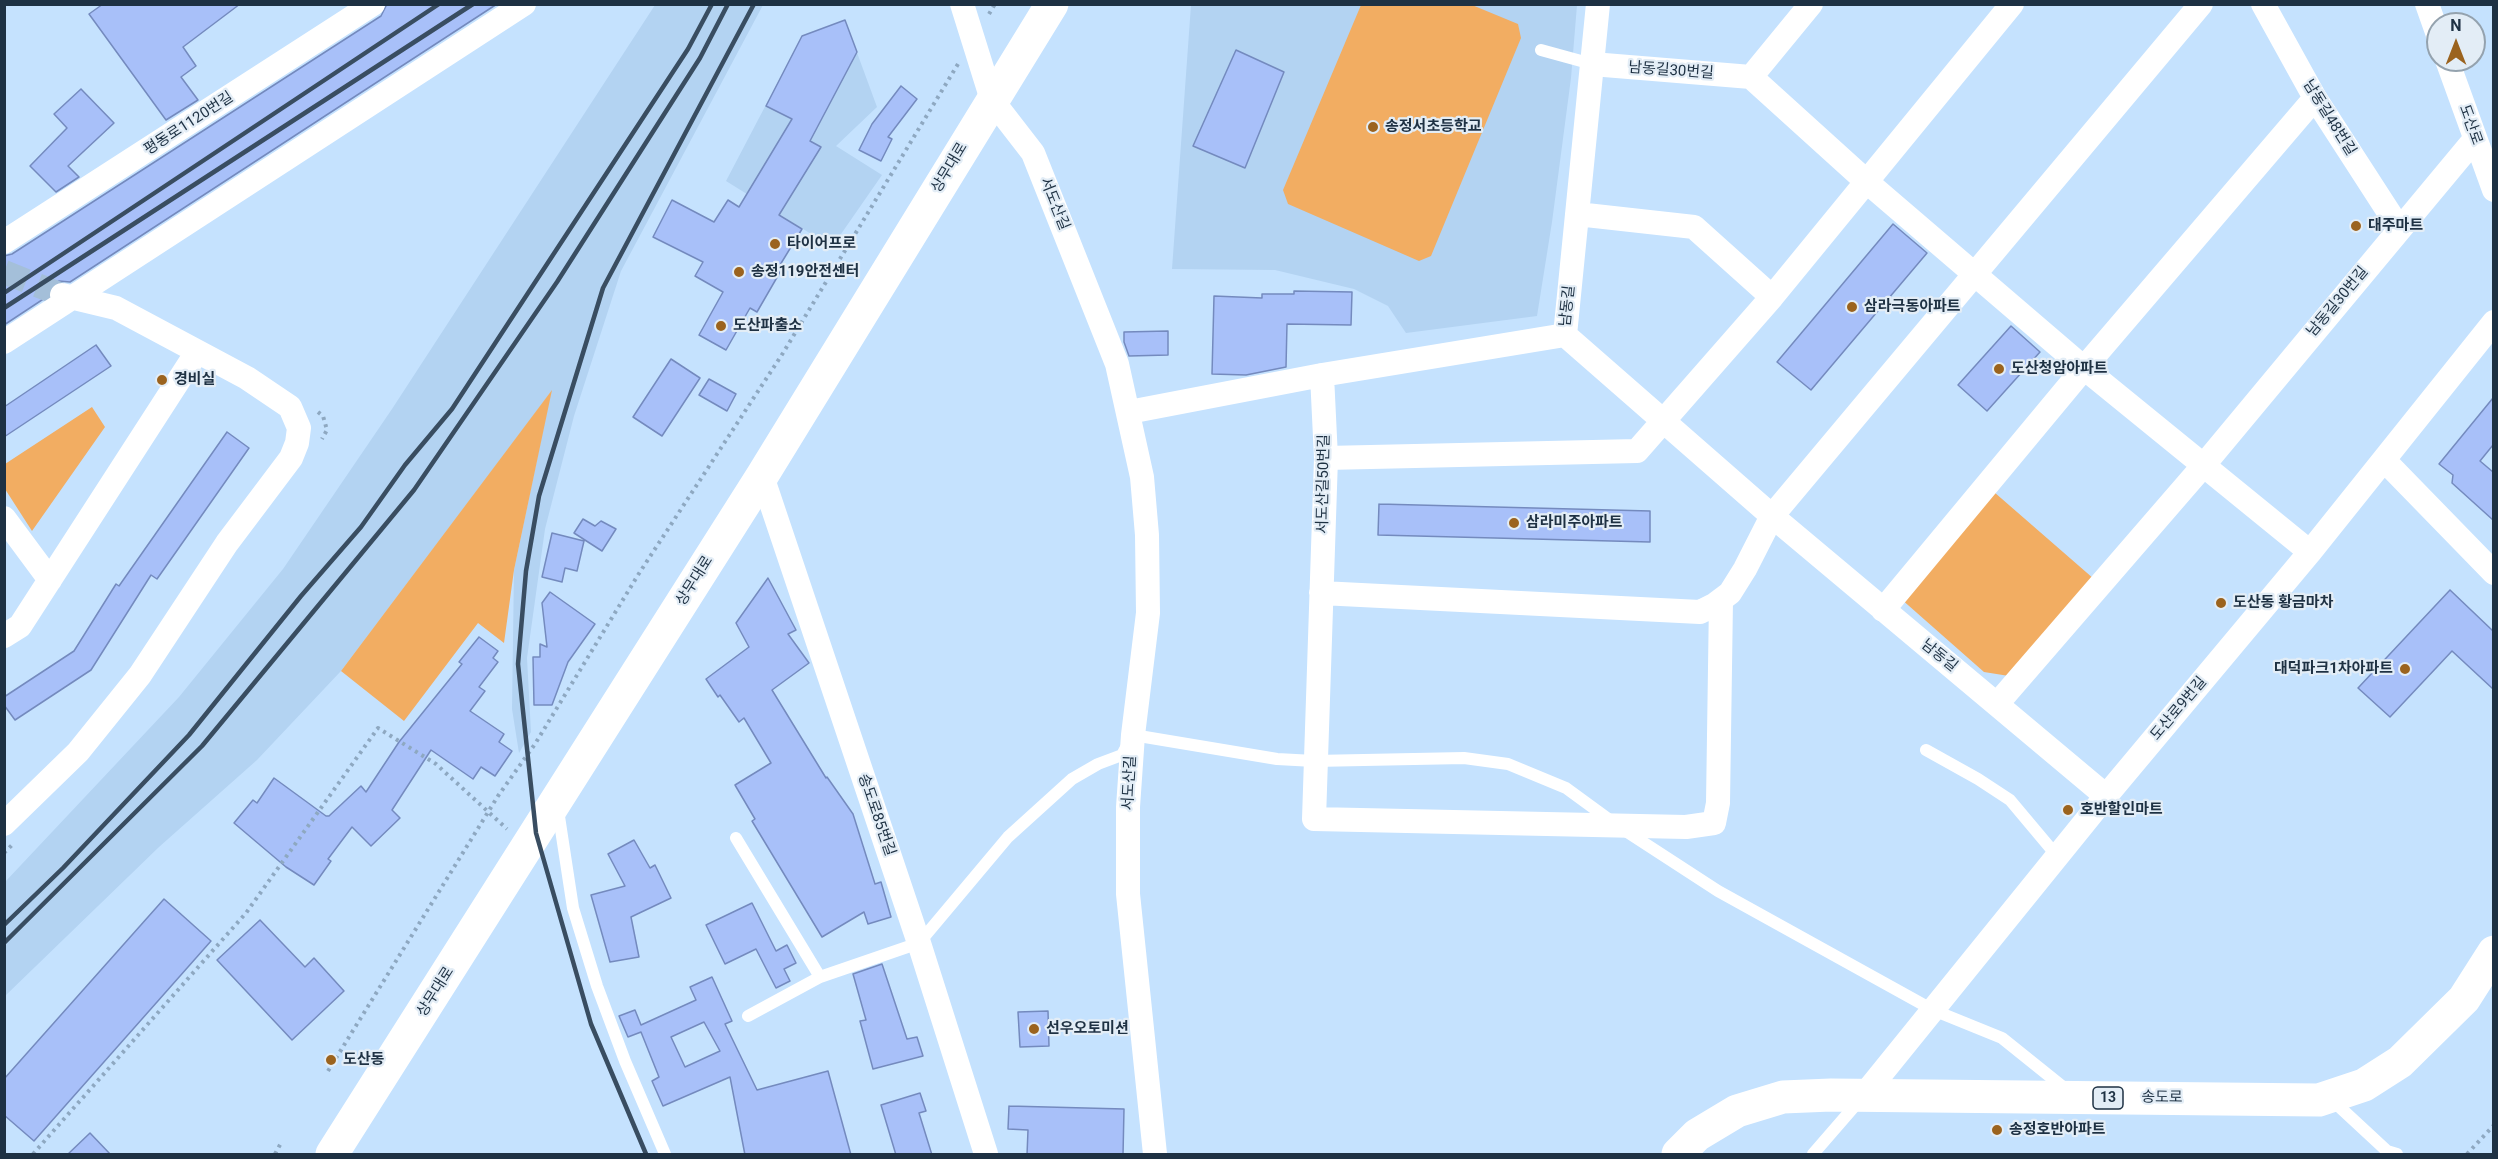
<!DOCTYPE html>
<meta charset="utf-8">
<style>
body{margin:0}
#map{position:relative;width:2498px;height:1159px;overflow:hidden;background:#c5e2fe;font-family:Roboto,sans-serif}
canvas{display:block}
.frame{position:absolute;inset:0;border:6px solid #1e3143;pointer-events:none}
.north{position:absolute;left:2426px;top:12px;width:60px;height:60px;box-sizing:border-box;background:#e3edf6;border:2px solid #94a2ae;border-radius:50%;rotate:0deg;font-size:16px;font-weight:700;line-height:24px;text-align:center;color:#1e3143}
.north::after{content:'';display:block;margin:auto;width:21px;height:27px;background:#9b631e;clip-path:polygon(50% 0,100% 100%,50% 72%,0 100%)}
</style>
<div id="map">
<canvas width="2498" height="1159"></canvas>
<div class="frame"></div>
<div class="north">N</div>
</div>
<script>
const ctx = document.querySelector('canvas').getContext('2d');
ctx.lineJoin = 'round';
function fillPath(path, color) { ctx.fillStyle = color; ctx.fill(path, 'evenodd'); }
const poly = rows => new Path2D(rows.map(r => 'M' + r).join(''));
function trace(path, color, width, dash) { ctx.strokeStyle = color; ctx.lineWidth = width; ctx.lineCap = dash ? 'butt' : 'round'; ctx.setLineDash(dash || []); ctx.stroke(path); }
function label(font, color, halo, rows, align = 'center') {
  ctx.font = font + ' Roboto,"Noto Sans KR",sans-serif'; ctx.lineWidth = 4.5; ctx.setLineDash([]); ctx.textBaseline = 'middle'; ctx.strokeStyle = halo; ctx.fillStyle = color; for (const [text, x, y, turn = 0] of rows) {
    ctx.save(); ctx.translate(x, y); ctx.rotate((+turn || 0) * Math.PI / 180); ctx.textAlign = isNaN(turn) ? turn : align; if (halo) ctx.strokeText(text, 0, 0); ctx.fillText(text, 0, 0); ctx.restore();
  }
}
fillPath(poly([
 [655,5,763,5,621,271,574,416,545,529,527,658,531,732,519,753,512,709,514,570,551,392,341,671,257,760,159,847,5,996,5,882,179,697,283,569,392,409],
 [1191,5,1577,5,1571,78,1552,222,1537,316,1406,333,1388,306,1354,289,1275,270,1172,269],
 [845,20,877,107,836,146,882,175,832,247,726,181,802,36]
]), '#b3d3f2');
fillPath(poly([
 [1361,5,1472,5,1518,24,1521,38,1431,256,1419,261,1288,204,1283,190],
 [552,390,514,570,504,643,478,623,404,721,341,671],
 [92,407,105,427,32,531,5,489,5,464],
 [1994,492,2094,579,2009,676,1984,672,1900,598]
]), '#f2ad62');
const building = poly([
 [103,4,240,4,183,47,196,66,181,77,198,100,166,120,89,14,103,4],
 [387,4,497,4,70,282,59,281,52,285,48,296,4,325,4,256,12,254,381,16,387,4],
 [845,20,857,52,810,141,821,147,779,215,802,229,780,265,783,267,757,312,750,308,726,350,699,335,723,292,695,276,703,262,653,237,672,200,714,222,728,200,739,207,792,119,766,106,802,36,845,20],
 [1236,50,1284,72,1245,168,1193,146,1236,50],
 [901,86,917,99,888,137,892,139,881,161,859,150,872,124,901,86],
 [81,89,114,123,68,166,79,177,56,192,30,166,67,128,54,114,81,89],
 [1893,224,1927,253,1811,390,1777,362,1893,224],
 [1294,291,1352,292,1351,325,1287,324,1286,367,1246,375,1212,374,1214,296,1262,298,1262,294,1294,294,1294,291],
 [2011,326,2040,352,1987,411,1958,385,2011,326],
 [1168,331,1168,355,1129,356,1124,342,1124,332,1168,331],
 [96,345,111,366,4,437,4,407,96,345],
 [671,359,700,378,662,436,633,417,671,359],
 [709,379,736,394,727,411,699,395,709,379],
 [2493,398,2493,445,2480,461,2493,472,2493,520,2452,483,2453,475,2439,464,2493,398],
 [227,432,249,448,157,579,151,575,91,670,15,720,4,705,4,697,74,651,116,584,119,586,227,432],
 [1379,504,1650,511,1650,542,1378,535,1379,504],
 [583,519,595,526,601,521,616,529,602,551,574,533,583,519],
 [552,533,584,541,577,571,565,568,562,582,542,577,552,533],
 [768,578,796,630,788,634,809,663,772,690,826,778,827,777,853,814,875,884,881,882,891,917,868,924,864,912,822,937,752,821,755,819,735,785,771,763,744,718,739,722,720,695,718,697,706,679,749,647,736,623,768,578],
 [2450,590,2493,631,2493,689,2452,651,2390,717,2358,688,2450,590],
 [550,592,595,624,568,662,552,705,534,705,533,657,540,657,540,644,547,647,542,603,550,592],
 [479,637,498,651,493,658,498,662,479,687,485,691,470,711,504,734,499,742,512,751,495,776,481,767,473,779,431,750,392,810,400,818,371,846,352,827,328,859,331,861,314,885,286,867,234,823,253,800,257,803,274,778,326,816,329,816,361,786,366,792,399,742,462,664,459,662,479,637],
 [634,840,650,868,655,865,671,898,631,917,639,957,610,962,591,895,625,886,608,854,634,840],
 [164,899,211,941,34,1141,4,1115,4,1079,164,899],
 [752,903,776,951,787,945,796,963,784,969,790,981,776,988,756,949,725,964,706,925,752,903],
 [260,920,305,967,314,958,344,991,292,1040,217,960,260,920],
 [882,964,907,1039,917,1037,923,1056,873,1069,860,1021,866,1020,853,974,882,964],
 [712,977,732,1021,725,1024,757,1090,828,1071,851,1155,745,1155,730,1077,663,1106,652,1081,659,1077,641,1032,628,1037,619,1016,635,1010,641,1025,696,1000,690,987,712,977],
 [704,1022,720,1051,685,1067,671,1037,704,1022],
 [1048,1011,1049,1046,1020,1047,1018,1012,1048,1011],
 [920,1093,926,1111,919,1113,932,1155,896,1155,881,1105,920,1093],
 [1009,1106,1124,1109,1123,1155,1027,1155,1028,1130,1008,1129,1009,1106],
 [90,1133,111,1155,67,1155,90,1133]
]);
fillPath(building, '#a8c0f9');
trace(building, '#748abe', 1.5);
trace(poly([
 [4,272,62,295]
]), '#a4bfd9', 24, [24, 12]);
trace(poly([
 [989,14,995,4],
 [318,412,323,416,327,430,322,439],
 [4,853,12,845],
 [328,1071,498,796,535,744,638,575,783,353,958,64],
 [33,1154,246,913,378,728,436,764,507,829],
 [275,1154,281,1143],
 [2467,1154,2494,1125]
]), '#8ea8c1', 4, [3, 4.5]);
trace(poly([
 [1541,50,1592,64],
 [1926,750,1978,779,2010,800,2057,856],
 [558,810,573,908,597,986,625,1061,665,1154],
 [736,838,820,977],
 [748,1016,820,977,919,943,1008,837,1072,779,1098,764,1122,755,1133,735,1277,759,1314,761,1464,758,1508,764,1566,788,1618,826,1718,891,1933,1010,2002,1038,2068,1091],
 [2332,1100,2387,1151,2397,1154],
 [1813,1154,1859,1101]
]), '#fff', 12);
trace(poly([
 [962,4,992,100,1033,153,1117,364,1142,477,1147,535,1148,613,1133,735,1128,807,1128,894,1155,1154],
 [1598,4,1565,335,1772,516,2106,796],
 [1811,4,1751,77,1867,182,2084,368,2310,552],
 [2263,4,2315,98,2399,228],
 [2427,4,2438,35],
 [2447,60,2494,190],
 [1592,64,1751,77],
 [1577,214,1694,227,1772,297],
 [4,242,373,4],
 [4,342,524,4],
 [1322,375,1326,458,1314,819,1686,827,1714,823,1718,803,1721,600],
 [1129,412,1322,375,1565,335],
 [1326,458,1637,451,1772,297,2012,4],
 [2384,460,2494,573],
 [762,476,919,943,986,1154],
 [4,518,50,580],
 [1321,593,1700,612,1714,605,1730,593,1745,569,1772,516,2201,4],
 [1883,610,2084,368,2315,98],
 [4,636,20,626,197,352],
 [1997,704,2203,466,2475,139],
 [4,824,78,752,140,675,227,543,291,458,297,443,299,428,290,407,247,378,116,308,62,295],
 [1864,1095,2106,796,2310,552,2494,322]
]), '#fff', 24);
trace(poly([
 [332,1154,762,476,1052,4]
]), '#fff', 33);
trace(poly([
 [1678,1154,1697,1135,1737,1111,1783,1097,1831,1095,2319,1100,2364,1085,2400,1062,2464,999,2494,952]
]), '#fff', 33);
trace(poly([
 [4,293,439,4],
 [4,308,473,4],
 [4,925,63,868,189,735,301,596,361,527,405,465,452,409,688,49,712,4],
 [4,943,202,746,414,490,557,282,700,58,728,4],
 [646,1154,591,1024,536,833,518,664,526,571,539,496,603,288,754,4]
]), '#394d61', 4.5);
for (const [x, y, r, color] of [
 [1373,127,6,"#9b631e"],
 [2356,226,6,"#9b631e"],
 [775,244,6,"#9b631e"],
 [739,272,6,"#9b631e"],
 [1852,307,6,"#9b631e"],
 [721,326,6,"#9b631e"],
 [1999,369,6,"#9b631e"],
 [162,380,6,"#9b631e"],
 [1514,523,6,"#9b631e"],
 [2221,603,6,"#9b631e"],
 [2405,669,6,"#9b631e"],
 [2068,810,6,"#9b631e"],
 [1034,1029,6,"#9b631e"],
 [331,1060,6,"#9b631e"],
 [1997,1130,6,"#9b631e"]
]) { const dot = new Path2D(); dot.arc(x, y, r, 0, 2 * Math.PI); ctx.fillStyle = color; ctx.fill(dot); trace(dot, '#e3edf6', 2); }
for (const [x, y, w] of [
 [2108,1098,30]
]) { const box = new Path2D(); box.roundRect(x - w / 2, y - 11, w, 22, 4.5); ctx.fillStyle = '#e3edf6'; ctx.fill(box); trace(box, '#1e3143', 1.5); }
label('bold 14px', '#1e3143', null, [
 ["13",2108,1098]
]);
label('15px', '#1e3143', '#e3edf6', [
 ["남동길30번길",1671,71,4],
 ["남동길48번길",2329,118,58],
 ["평동로1120번길",189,124,-33],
 ["도산로",2470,125,70],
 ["상무대로",950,168,-59],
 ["서도산길",1054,204,68],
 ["남동길30번길",2338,302,-50],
 ["남동길",1568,306,-84],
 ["서도산길50번길",1324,484,-89],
 ["상무대로",695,581,-58],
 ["남동길",1939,656,39],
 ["도산로9번길",2179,709,-50],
 ["서도산길",1130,783,-87],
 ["송도로85번길",876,815,71],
 ["상무대로",436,992,-58],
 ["송도로",2162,1098,1]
]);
label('bold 15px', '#1e3143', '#e3edf6', [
 ["송정서초등학교",1385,127],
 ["대주마트",2368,226],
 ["타이어프로",787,244],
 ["송정119안전센터",751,272],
 ["삼라극동아파트",1864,307],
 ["도산파출소",733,326],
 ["도산청암아파트",2011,369],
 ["경비실",174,380],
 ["삼라미주아파트",1526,523],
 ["도산동 황금마차",2233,603],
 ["대덕파크1차아파트",2393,669,"right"],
 ["호반할인마트",2080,810],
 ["선우오토미션",1046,1029],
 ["도산동",343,1060],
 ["송정호반아파트",2009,1130]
], 'left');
</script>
